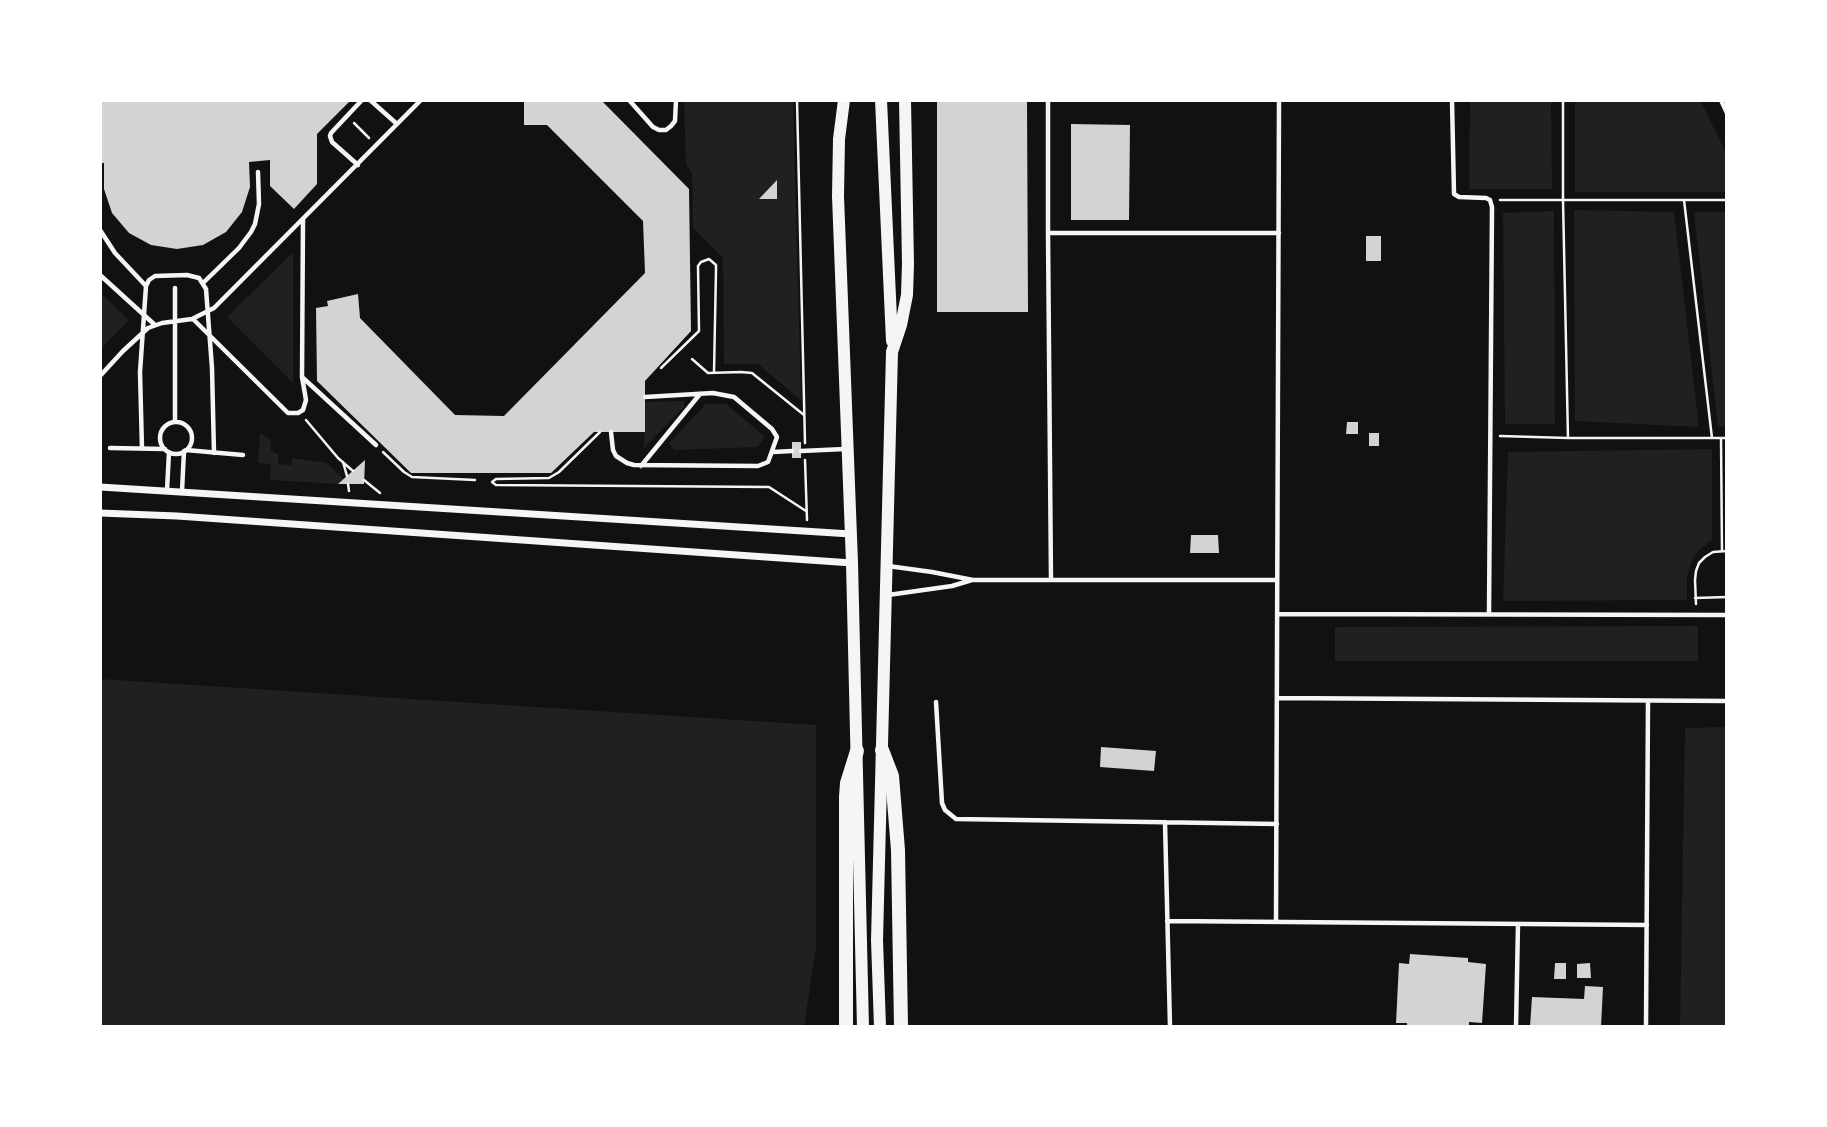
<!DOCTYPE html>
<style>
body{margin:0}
#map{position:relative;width:1827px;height:1127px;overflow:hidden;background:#111;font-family:Overpass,sans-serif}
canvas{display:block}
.frame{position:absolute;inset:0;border:102px solid #fff;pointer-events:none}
</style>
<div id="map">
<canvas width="1827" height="1127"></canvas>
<div class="frame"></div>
</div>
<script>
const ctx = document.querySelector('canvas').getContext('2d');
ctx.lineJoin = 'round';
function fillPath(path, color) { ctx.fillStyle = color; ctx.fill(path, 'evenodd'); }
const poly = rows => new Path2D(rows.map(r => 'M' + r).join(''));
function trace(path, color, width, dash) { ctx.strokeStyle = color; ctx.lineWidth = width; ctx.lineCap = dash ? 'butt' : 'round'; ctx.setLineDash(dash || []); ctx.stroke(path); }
fillPath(poly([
 [684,100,793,100,801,400,758,364,724,364,723,258,693,228,692,172,686,165],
 [1470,100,1551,100,1552,189,1469,189],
 [1575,100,1700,100,1727,155,1727,192,1575,192],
 [1574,210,1674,212,1699,427,1575,421],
 [1554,211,1555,424,1505,424,1503,213],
 [1694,212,1727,212,1727,426,1718,427],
 [293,252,293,383,227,317],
 [100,292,129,320,100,350],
 [684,401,684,407,644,448,645,402],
 [706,404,726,404,765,437,757,447,674,450,669,443],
 [260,433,271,441,271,451,278,454,278,464,292,465,292,458,326,463,344,479,338,484,270,480,271,464,258,463],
 [1712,449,1712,540,1699,550,1692,560,1687,577,1687,600,1503,601,1508,452],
 [1698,626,1698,661,1335,661,1335,627],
 [100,679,816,725,816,947,804,1027,100,1027],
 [1727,727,1727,1027,1680,1027,1685,728]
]), '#202020');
fillPath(poly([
 [100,100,351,100,317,134,317,184,294,209,270,186,270,160,249,162,250,187,242,212,226,232,203,245,177,249,151,245,129,233,112,213,104,189,104,163,100,163],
 [524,100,601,100,689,189,691,331,645,381,645,432,594,432,551,473,411,473,317,381,316,308,328,306,327,301,358,294,360,318,455,415,504,416,645,273,643,221,547,125,524,125],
 [937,100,1027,100,1028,312,937,312],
 [1071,124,1130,125,1129,220,1071,220],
 [777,180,777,199,759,199],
 [1366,236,1381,236,1381,261,1366,261],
 [1347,422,1358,422,1358,434,1346,434],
 [1369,433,1379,433,1379,446,1369,446],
 [792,442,801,442,801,458,792,458],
 [365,460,364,484,338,484],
 [1191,535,1218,535,1219,553,1190,553],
 [1101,747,1156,751,1154,771,1100,767],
 [1410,954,1468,958,1468,962,1486,964,1482,1023,1469,1022,1469,1027,1407,1027,1407,1023,1396,1023,1399,963,1409,964],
 [1555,963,1566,963,1566,979,1554,979],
 [1590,963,1591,978,1577,978,1577,964],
 [1585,986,1603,987,1601,1027,1530,1027,1532,997,1584,999]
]), '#d3d3d3');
trace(poly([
 [797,100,805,443],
 [1563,100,1563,200,1568,438],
 [354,123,369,138],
 [1500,200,1727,200],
 [1684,200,1712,438],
 [692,359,708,373,741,372,752,373,804,415],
 [661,368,699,331,698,266,701,262,709,259,716,265,716,270,714,373],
 [306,420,338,458,353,471],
 [600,432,559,472,549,478,496,479,492,482,496,485,769,487,806,511],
 [1500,436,1568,438,1727,438],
 [1721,438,1722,551],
 [383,452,404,472,412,477,475,480],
 [805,460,807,520],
 [343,462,347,476],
 [364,480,380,493],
 [348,484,349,491],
 [1695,598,1727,597],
 [1696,604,1695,580,1696,571,1699,563,1705,557,1713,552,1727,551]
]), '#f5f5f5', 2.5);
trace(poly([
 [370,100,397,124],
 [629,100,653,127,659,130,666,130,671,126,675,121,676,100],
 [1048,100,1048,233,1051,580],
 [1452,100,1454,194,1459,197,1486,198,1490,200,1492,207,1489,614],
 [1721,100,1727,113],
 [358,165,332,142,330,136,331,133,362,100],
 [100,230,115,253,146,286],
 [1048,233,1279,233],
 [100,275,155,325],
 [203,283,239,248,251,232,255,224,259,204,258,172],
 [175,288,175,422],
 [193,319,288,413,298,413,303,410,306,400,302,377,303,219],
 [100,376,123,351,148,328,162,323,192,319,214,308,421,100],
 [302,377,376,445],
 '160 438a16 16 0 1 1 32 0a16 16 0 1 1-32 0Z',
 [611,432,613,450,616,456,627,463,634,465,758,466,768,462,777,437,772,429,734,397,713,393,645,397],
 [110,448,165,449],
 [142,449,140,372,146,286,149,280,155,276,187,275,199,278,206,289,212,368,214,453],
 [186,450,243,455],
 [801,451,845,449],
 [773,452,792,451],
 [641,466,700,394],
 [167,490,169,452],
 [182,491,184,451],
 [888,566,932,572,973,580,1277,580],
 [888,595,952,586,972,580],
 [1277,614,1727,615],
 [1277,698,1727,701],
 [936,702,942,803,945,810,956,819,1277,824],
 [1165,822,1170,1027],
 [1167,921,1647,925],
 [1276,922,1279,100],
 [1516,1027,1518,924],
 [1646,1027,1648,701]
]), '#f5f5f5', 4.5);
trace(poly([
 [100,487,851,534],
 [100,513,177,516,852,563]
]), '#f5f5f5', 7);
trace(poly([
 [844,100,839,139,838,196,852,563,863,1027],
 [881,100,892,341],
 [880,1027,877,940,892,352,901,325,907,295,908,264,905,100]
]), '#f5f5f5', 12);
trace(poly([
 [882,750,892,776,898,850,901,1027],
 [846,1027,846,797,847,783,857,751]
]), '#f5f5f5', 14);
</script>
